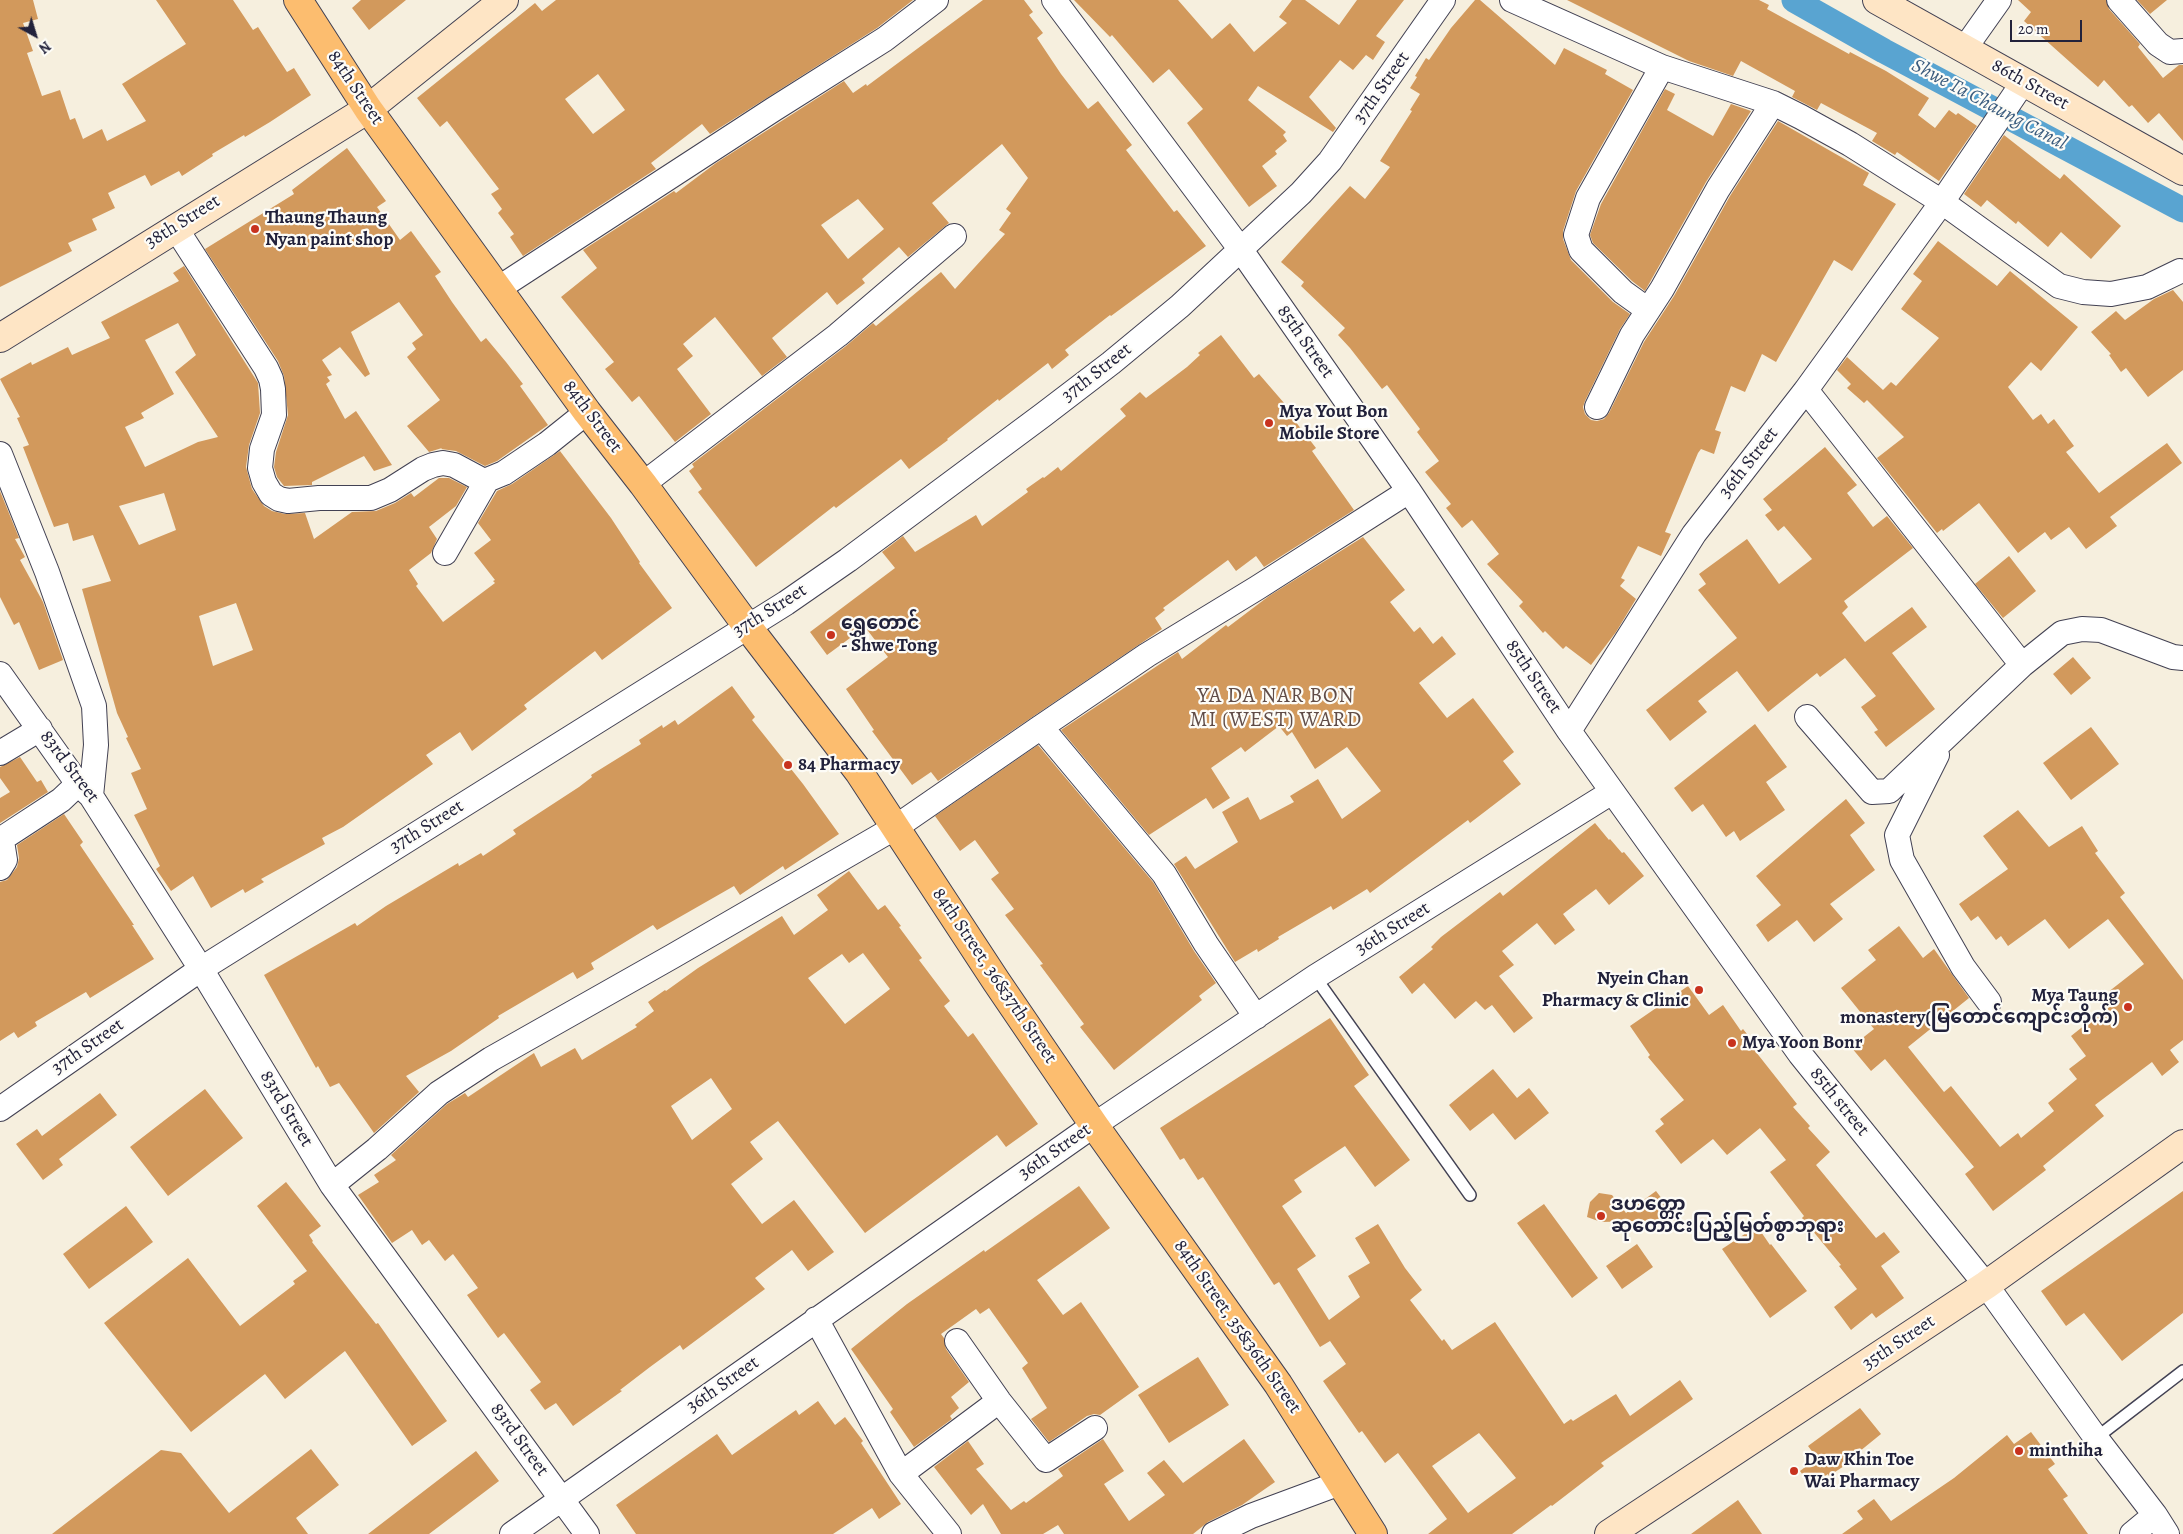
<!DOCTYPE html>
<meta charset="utf-8">
<style>
body{margin:0}
#map{position:relative;width:2183px;height:1534px;overflow:hidden;background:#f6efde;font-family:Alegreya,serif}
canvas{display:block}
.north{position:absolute;left:10px;top:10px;width:50px;height:50px;-webkit-text-stroke:4px #fdfcf7;paint-order:stroke;rotate:141deg;font-size:14px;font-weight:700;line-height:20px;text-align:center;color:#22223b}
.north::after{content:'';display:block;margin:auto;width:18px;height:22px;background:#22223b;clip-path:polygon(50% 0,100% 100%,50% 72%,0 100%)}
.scale{position:absolute;left:2010px;top:20px;width:72px;height:22px;box-sizing:border-box;border:2px solid #22223b;border-top:0;padding-left:6px;font-size:15px;line-height:18px;white-space:nowrap;color:#22223b;-webkit-text-stroke:4px #fdfcf7;paint-order:stroke}
</style>
<div id="map">
<canvas width="2183" height="1534"></canvas>
<div class="north">N</div>
<div class="scale">20 m</div>
</div>
<script>
const ctx = document.querySelector('canvas').getContext('2d');
ctx.lineJoin = 'round';
const poly = rows => new Path2D(rows.map(r => 'M' + r).join(''));
function trace(path, color, width, dash) { ctx.strokeStyle = color; ctx.lineWidth = width; ctx.lineCap = dash ? 'butt' : 'round'; ctx.setLineDash(dash || []); ctx.stroke(path); }
function fillPath(path, color) { ctx.fillStyle = color; ctx.fill(path, 'evenodd'); }
function label(font, color, halo, rows, align = 'center') {
  ctx.font = font + ' Alegreya,"Noto Sans Myanmar",serif'; ctx.lineWidth = 4.5; ctx.setLineDash([]); ctx.textBaseline = 'middle'; ctx.strokeStyle = halo; ctx.fillStyle = color; for (const [text, x, y, turn = 0] of rows) {
    ctx.save(); ctx.translate(x, y); ctx.rotate((+turn || 0) * Math.PI / 180); ctx.textAlign = isNaN(turn) ? turn : align; if (halo) ctx.strokeText(text, 0, 0); ctx.fillText(text, 0, 0); ctx.restore();
  }
}
trace(poly([
 [1794,0,1884,51,2183,210]
]), '#59a4d1', 25);
fillPath(poly([
 [0,0,33,0,38,19,23,23,33,51,27,53,42,96,60,90,70,120,75,118,83,139,102,129,107,141,146,121,122,84,186,44,156,0,233,0,253,30,258,27,287,72,294,68,311,95,270,122,245,137,244,135,212,154,213,156,182,176,179,171,151,186,145,175,108,193,115,208,92,219,97,230,68,243,72,251,0,287],
 [361,0,406,0,369,30,352,8],
 [556,0,913,0,877,28,710,134,702,124,651,163,656,169,523,256,510,237,514,234,498,213,502,209,491,194,499,189,447,121,440,127,417,98,535,3,542,11],
 [598,74,625,110,593,134,565,99],
 [983,0,1024,0,1033,12,1029,15,1043,33,1037,38,1061,74,1088,109,1098,101,1132,145,1126,150,1174,212,1177,210,1206,246,1111,316,1110,315,1065,350,1069,355,1052,369,1048,363,999,401,998,399,947,439,948,440,909,469,901,459,836,508,834,506,756,567,698,492,702,489,689,471,694,467,692,464,846,346,873,323,876,326,941,272,955,289,1005,234,999,230,1011,213,1006,209,1028,178,1002,144,932,203,949,223,908,257,899,247,862,279,865,283,837,305,827,292,772,338,787,357,762,376,715,317,683,344,693,356,677,369,711,414,675,442,639,396,632,402,605,369,614,362,561,297,597,268,583,250,674,191,676,193,716,163,844,81,853,93,866,84,867,86],
 [858,199,884,229,848,259,821,225],
 [1074,0,1178,0,1212,39,1230,23,1254,52,1287,23,1279,17,1292,0,1305,0,1339,25,1357,0,1404,0,1376,36,1385,42,1373,60,1366,55,1353,70,1340,60,1309,97,1336,128,1333,132,1258,86,1248,100,1286,132,1283,135,1287,141,1275,151,1277,154,1262,166,1277,186,1249,207,1187,123,1203,109,1169,69,1153,83,1112,35,1110,37],
 [1475,0,1480,0,1555,65,1564,48,1607,70,1605,74,1633,90,1576,191,1563,231,1563,239,1571,260,1613,302,1630,314,1620,329,1585,401,1583,407,1585,414,1591,420,1597,421,1604,419,1609,413,1644,342,1674,296,1730,196,1778,121,1869,173,1863,185,1896,204,1852,271,1834,260,1776,362,1762,354,1745,392,1731,386,1715,430,1721,432,1714,454,1701,449,1698,453,1665,532,1671,534,1661,556,1638,546,1621,578,1625,580,1620,586,1636,599,1616,632,1591,665,1566,646,1563,649,1545,631,1543,633,1519,606,1523,602,1487,564,1499,554,1472,520,1462,528,1446,508,1451,504,1425,472,1439,461,1417,432,1420,429,1387,385,1382,389,1350,348,1338,335,1345,328,1301,286,1304,282,1281,262,1350,186,1365,199,1390,167,1380,161,1412,111,1410,110,1420,94,1410,88,1417,77,1415,76,1426,58,1429,60,1451,28],
 [1567,0,1759,0,1769,5,1767,9,1849,54,1850,52,1886,71,1929,98,1918,115,1935,128,1949,110,1956,115,1958,113,1977,126,1939,181,1897,152,1895,155,1872,141,1877,133,1821,103,1817,110,1792,97,1795,91,1741,61,1733,76,1689,61],
 [2018,0,2106,0,2109,9,2140,44,2138,47,2163,78,2179,65,2183,65,2183,141,2159,113,2148,123,2132,105,2129,107,2104,80,2098,87,2024,21,2031,12],
 [2137,0,2167,0,2150,14],
 [1665,89,1675,94,1667,110,1713,136,1731,104,1751,111,1706,182,1645,291,1632,281,1593,243,1590,235,1601,204],
 [2004,135,2060,179,2064,174,2121,226,2091,259,2061,232,2048,247,2018,221,2016,224,1987,200,1981,207,1964,194],
 [347,148,386,201,377,207,400,240,411,231,441,272,435,276,452,302,481,342,486,338,506,362,523,384,520,386,548,425,497,461,485,466,456,451,441,449,442,448,429,452,407,426,440,400,407,357,416,349,412,343,423,335,399,302,351,332,370,374,365,377,340,347,322,360,332,375,327,377,330,381,326,384,345,419,356,411,392,465,374,471,364,456,312,482,312,485,284,486,277,477,274,467,276,452,288,415,284,376,278,361,205,249,294,194,292,190],
 [1938,241,1997,286,2010,271,2078,327,2041,371,2031,362,2008,387,2033,420,2041,414,2048,424,2054,419,2074,446,2066,452,2099,493,2167,443,2182,463,2110,517,2117,526,2086,549,2069,527,2051,540,2045,532,2018,553,1979,503,1943,531,1942,529,1937,533,1877,458,1904,437,1867,400,1864,403,1847,388,1851,384,1837,370,1847,357,1883,390,1891,382,1896,386,1939,338,1901,309,1922,281,1913,274],
 [184,266,258,383,260,413,249,445,246,467,252,489,264,506,272,511,285,514,305,513,314,539,352,512,376,511,395,503,411,493,414,497,439,478,449,478,467,487,456,506,429,527,437,539,431,553,409,570,418,584,416,586,443,622,495,583,493,581,495,580,474,553,491,540,478,523,497,491,512,484,560,451,611,518,640,562,639,563,672,608,602,660,595,651,524,705,527,709,472,751,460,732,426,755,433,764,343,827,322,838,325,844,261,879,264,882,245,893,243,889,211,908,193,876,171,891,156,869,160,866,134,815,147,809,131,773,141,769,126,738,128,737,117,713,82,589,111,581,93,535,73,541,68,523,54,527,23,447,29,445,17,418,20,417,0,379,31,362,32,365,68,347,72,355,110,338,101,322,179,281,173,273],
 [178,323,196,355,175,372,218,437,198,442,145,467,125,427,144,418,141,413,174,394,145,340],
 [164,493,176,530,139,545,119,506],
 [236,603,253,650,213,666,199,616],
 [2173,290,2183,302,2183,370,2148,397,2126,368,2121,372,2109,355,2111,354,2091,332,2116,311,2125,320,2154,299],
 [1221,335,1254,378,1259,374,1297,418,1295,421,1316,448,1312,451,1354,510,1264,567,1256,556,1236,571,1228,560,1163,608,1165,610,1155,618,1162,629,938,781,931,772,912,785,872,731,874,730,846,689,888,657,865,627,827,655,810,632,895,568,882,552,903,536,915,552,976,515,982,526,1028,492,1026,489,1043,477,1044,478,1058,467,1061,471,1126,416,1120,409,1140,392,1146,398,1187,367,1200,355,1198,353],
 [1825,447,1857,485,1847,493,1873,527,1887,516,1913,548,1844,601,1848,607,1842,613,1865,642,1912,607,1927,627,1892,653,1935,709,1886,747,1874,732,1878,730,1861,707,1876,696,1845,658,1820,677,1817,673,1768,712,1737,671,1698,701,1707,712,1670,741,1646,710,1737,638,1698,590,1706,584,1699,574,1747,539,1779,584,1812,559,1784,526,1778,531,1765,515,1772,510,1763,499],
 [0,491,19,538,15,539,25,557,20,560,43,602,63,660,39,670,19,622,14,625,0,597],
 [1363,537,1405,590,1390,602,1414,632,1420,627,1433,644,1442,636,1456,654,1419,683,1447,718,1473,698,1514,752,1503,761,1521,784,1470,823,1468,820,1370,893,1367,889,1333,910,1331,906,1278,937,1279,939,1258,952,1257,949,1235,962,1174,864,1186,856,1195,869,1238,842,1222,812,1248,797,1260,820,1294,802,1290,796,1318,779,1342,819,1381,791,1347,747,1315,769,1292,732,1287,736,1279,726,1245,752,1241,747,1211,768,1230,798,1213,809,1206,798,1149,835,1061,730,1178,652,1182,659,1226,625,1228,627,1269,596],
 [2009,556,2036,591,2003,618,1975,584],
 [2073,657,2091,678,2071,695,2053,674],
 [732,686,755,717,752,720,803,784,839,834,785,870,783,866,740,895,734,886,657,930,653,925,591,963,594,969,577,979,573,972,498,1016,499,1018,451,1051,406,1076,419,1092,374,1133,339,1083,330,1087,318,1066,316,1068,264,975,355,923,357,926,386,906,458,863,459,866,481,853,483,856,516,834,513,830,579,787,592,777,591,775,641,744,639,740,662,725,663,728,675,720,678,725],
 [1755,724,1787,767,1766,782,1785,810,1740,841,1734,831,1726,837,1703,804,1692,812,1674,788],
 [2091,727,2119,764,2071,800,2043,763],
 [1038,745,1153,882,1194,951,1216,983,1199,996,1202,1000,1114,1070,1080,1027,1084,1024,1040,965,1043,964,1005,915,1014,909,991,879,999,873,975,840,960,851,935,816],
 [20,757,37,782,41,780,48,792,0,823,0,798,10,792,0,778,0,767],
 [1846,799,1865,823,1850,835,1875,870,1830,904,1843,919,1814,942,1797,920,1768,942,1756,925,1781,905,1756,876],
 [2018,810,2049,847,2082,826,2098,851,2095,853,2125,893,2120,897,2183,980,2183,1040,2170,1050,2179,1062,2162,1076,2152,1062,2095,1105,2104,1116,2043,1166,2046,1170,1993,1211,1965,1174,1974,1167,1885,1059,1871,1071,1851,1047,1874,1029,1841,988,1876,960,1868,950,1899,926,1923,958,1934,949,1969,998,1908,1047,1944,1092,1951,1086,2000,1147,2018,1133,2021,1138,2054,1111,2048,1103,2077,1079,2069,1069,2086,1056,2071,1036,2105,1009,2098,1000,2144,964,2108,919,2069,949,2045,919,2008,946,2001,936,1996,940,1978,916,1971,921,1959,904,2008,869,1983,836],
 [64,814,83,842,80,845,134,925,132,925,154,959,90,998,86,992,35,1022,37,1026,18,1038,14,1032,0,1041,0,882,7,880,17,867,19,858,17,845],
 [1595,823,1609,840,1610,839,1622,853,1624,852,1644,876,1609,905,1596,889,1563,914,1575,930,1555,945,1537,923,1502,951,1514,965,1499,976,1533,1018,1514,1033,1492,1005,1485,1010,1476,1001,1455,1019,1424,983,1412,994,1399,977,1433,949,1431,947,1441,937,1500,892,1503,896],
 [849,871,878,910,885,905,901,926,899,927,922,958,919,960,950,1001,944,1006,968,1037,973,1033,1038,1124,1006,1147,997,1135,865,1233,778,1121,750,1142,763,1159,731,1184,762,1224,794,1200,834,1252,808,1271,792,1250,755,1278,765,1289,683,1350,680,1345,650,1367,620,1390,622,1391,573,1426,556,1403,545,1410,530,1390,541,1382,504,1333,498,1338,467,1295,478,1288,453,1254,445,1261,429,1240,422,1245,412,1230,392,1243,358,1195,379,1182,374,1175,396,1160,391,1155,447,1104,465,1093,468,1097,534,1053,541,1067,575,1048,582,1060,637,1027,635,1025,654,1011,648,1002,665,990,666,991,698,968,782,916,794,935,828,910,817,895],
 [863,953,890,989,845,1024,808,978,842,954,849,963],
 [711,1078,732,1109,692,1140,671,1106],
 [1688,986,1709,1015,1723,1005,1741,1031,1743,1029,1755,1044,1752,1047,1797,1104,1793,1107,1810,1126,1808,1128,1830,1152,1816,1165,1876,1238,1884,1232,1900,1252,1881,1266,1904,1298,1876,1318,1872,1313,1851,1330,1834,1307,1857,1289,1839,1266,1841,1265,1802,1218,1804,1216,1770,1172,1786,1160,1760,1128,1727,1155,1713,1139,1681,1164,1655,1131,1664,1124,1660,1119,1684,1100,1648,1057,1650,1055,1630,1026],
 [1330,1018,1369,1075,1354,1086,1410,1160,1375,1187,1345,1146,1294,1180,1302,1192,1282,1206,1316,1256,1297,1269,1329,1320,1360,1297,1348,1276,1370,1263,1355,1238,1378,1224,1405,1268,1422,1290,1410,1300,1442,1341,1444,1339,1452,1350,1495,1322,1564,1424,1571,1419,1573,1421,1616,1394,1630,1416,1680,1380,1693,1399,1601,1463,1604,1466,1552,1506,1551,1505,1512,1534,1428,1534,1447,1519,1398,1453,1385,1463,1362,1431,1359,1433,1323,1381,1346,1364,1330,1341,1320,1347,1279,1282,1274,1285,1203,1177,1198,1180,1184,1158,1180,1160,1160,1128],
 [1479,1433,1516,1478,1468,1513,1432,1466],
 [1493,1069,1517,1098,1529,1088,1549,1113,1515,1140,1493,1113,1470,1131,1449,1105],
 [205,1089,243,1138,168,1196,130,1147],
 [100,1093,117,1115,59,1159,63,1165,43,1180,16,1144,37,1129,42,1136],
 [286,1182,321,1226,309,1235,313,1241,312,1242,376,1324,378,1323,447,1421,412,1446,345,1351,285,1399,265,1374,191,1432,104,1323,188,1258,240,1326,295,1284,293,1281,307,1271,257,1206],
 [1079,1186,1110,1228,1037,1280,1063,1315,1081,1302,1139,1387,1100,1415,1094,1414,1087,1416,1049,1442,1031,1419,1047,1408,1022,1368,1028,1363,989,1308,980,1314,976,1309,941,1334,944,1338,946,1349,969,1382,951,1397,959,1408,950,1416,952,1419,914,1447,890,1412,893,1409,851,1349,907,1304,984,1250,985,1252],
 [1656,1191,1678,1220,1601,1222,1587,1217,1590,1202,1599,1193,1612,1195,1626,1213],
 [2183,1191,2183,1313,2122,1361,2084,1313,2066,1326,2041,1291],
 [1544,1204,1598,1278,1572,1298,1517,1223],
 [126,1206,153,1242,89,1289,63,1254],
 [1757,1226,1770,1245,1771,1244,1807,1291,1770,1318,1722,1249],
 [1637,1244,1653,1267,1622,1289,1606,1266],
 [1198,1357,1229,1405,1169,1443,1138,1395],
 [818,1401,835,1425,845,1417,863,1441,861,1443,901,1504,879,1519,872,1508,833,1534,636,1534,616,1505,717,1434,732,1455,796,1410,799,1415],
 [1860,1408,1881,1434,1849,1460,1850,1462,1829,1476,1828,1474,1811,1486,1800,1471,1817,1458,1808,1446],
 [2031,1432,2055,1464,2048,1469,2068,1496,2063,1499,2088,1534,1842,1534,1863,1519,1857,1511,1874,1499,1891,1521,1954,1478,2007,1435,2014,1444],
 [1103,1439,1124,1471,1104,1484,1129,1521,1165,1495,1147,1473,1164,1460,1183,1483,1244,1439,1275,1482,1242,1505,1208,1522,1193,1534,1064,1534,1058,1525,1043,1534,1001,1534,983,1504,971,1515,934,1467,968,1441,984,1464,976,1469,1011,1510,1024,1501,1026,1503,1063,1476,1058,1469],
 [311,1449,339,1485,296,1518,308,1534,52,1534,161,1450,181,1453,229,1513],
 [476,1451,499,1481,429,1534,368,1534],
 [1738,1500,1762,1534,1691,1534]
]), '#d2995c');
const lane = poly([
 [1315,977,1470,1195],
 [2096,1438,2183,1371]
]);
const street = poly([
 [1054,0,1241,250,1409,491,1569,731,1800,1054,1986,1285,2096,1438,2155,1515,2167,1534],
 [1512,0,1662,67,1773,103,1801,117,1850,144,1942,202,2059,286,2083,292,2111,294,2147,287,2180,271],
 [2119,0,2158,44,2170,52,2183,51],
 [1965,48,1999,0],
 [175,227,266,368,271,379,273,389,274,415,262,449,260,468,264,482,271,494,279,499,288,501,319,498,371,498,390,490,423,469,433,465,443,463,454,465,482,480,487,480,504,473,547,444,587,412],
 [499,288,774,109,885,39,936,0],
 [1648,310,1623,292,1581,250,1576,235,1588,198,1662,67],
 [1806,390,2022,665],
 [1597,407,1632,335,1662,289,1718,189,1773,103],
 [0,454,47,572,94,706,96,745,91,796],
 [643,484,838,335,954,236],
 [445,553,487,480],
 [0,674,78,784,91,796,201,969,332,1185,587,1534],
 [1807,717,1872,792,1889,791,2022,665,2062,633,2082,629,2101,630,2173,657,2183,658],
 [1569,731,1694,534,1806,390,1942,202,2024,81],
 [0,753,40,729],
 [1937,755,1897,835,1902,860,1963,967,1989,1002],
 [0,868,5,860,2,841,6,836,61,800,78,784],
 [1256,1017,1206,944,1164,874,1041,727,1147,655,1257,588,1409,491],
 [0,1109,201,969,786,603,848,560,1043,415,1111,363,1180,306,1301,193,1330,161,1443,0],
 [332,1185,377,1149,439,1093,491,1059,673,956,896,827,1041,727],
 [816,1319,901,1474,949,1534],
 [957,1341,999,1401,1046,1460,1095,1428],
 [901,1474,999,1401],
 [512,1534,1094,1125,1315,977,1612,792],
 [1214,1534,1251,1516,1340,1483],
 [2132,1534,2155,1515]
]);
const secondary = poly([
 [1877,0,2183,171],
 [0,338,368,109,504,0],
 [1609,1534,1986,1285,2183,1144]
]);
const primary = poly([
 [298,0,368,109,587,412,643,484,747,626,859,772,996,981,1094,1125,1278,1384,1373,1534]
]);
trace(lane, '#424153', 14);
trace(street, '#424153', 26);
trace(secondary, '#424153', 30);
trace(primary, '#424153', 30);
trace(lane, '#fff', 11);
trace(street, '#fff', 24);
trace(secondary, '#fee5c5', 28);
trace(primary, '#fcbd6f', 28);
for (const [x, y, r, color] of [
 [255,229,5,"#c8321e"],
 [1269,423,5,"#c8321e"],
 [831,635,5,"#c8321e"],
 [788,765,5,"#c8321e"],
 [1699,990,5,"#c8321e"],
 [2128,1007,5,"#c8321e"],
 [1732,1043,5,"#c8321e"],
 [1601,1216,5,"#c8321e"],
 [2019,1451,5,"#c8321e"],
 [1794,1471,5,"#c8321e"]
]) { const dot = new Path2D(); dot.arc(x, y, r, 0, 2 * Math.PI); ctx.fillStyle = color; ctx.fill(dot); trace(dot, '#fdfcf7', 2); }
label('19px', '#22223b', '#fdfcf7', [
 ["86th Street",2030,85,29],
 ["84th Street",355,88,56],
 ["37th Street",1382,88,-55],
 ["38th Street",183,222,-32],
 ["85th Street",1305,342,55],
 ["37th Street",1097,373,-38],
 ["84th Street",592,417,53],
 ["36th Street",1749,463,-52],
 ["37th Street",770,611,-32],
 ["85th Street",1533,677,56],
 ["83rd Street",69,767,53],
 ["37th Street",427,827,-32],
 ["36th Street",1393,929,-32],
 ["84th Street, 36&37th Street",994,976,56],
 ["37th Street",88,1047,-35],
 ["85th street",1839,1102,51],
 ["83rd Street",286,1109,59],
 ["36th Street",1055,1152,-35],
 ["84th Street, 35&36th Street",1237,1327,55],
 ["35th Street",1899,1343,-34],
 ["36th Street",723,1385,-35],
 ["83rd Street",519,1440,54]
]);
label('bold 19px', '#22223b', '#fdfcf7', [
 ["Thaung Thaung",265,218],
 ["Nyan paint shop",265,240],
 ["Mya Yout Bon",1279,412],
 ["Mobile Store",1279,434],
 ["ရွှေတောင်",841,624],
 ["- Shwe Tong",841,646],
 ["84 Pharmacy",798,765],
 ["Nyein Chan",1689,979,"right"],
 ["Pharmacy & Clinic",1689,1001,"right"],
 ["Mya Taung",2118,996,"right"],
 ["monastery(မြတောင်ကျောင်းတိုက်)",2118,1018,"right"],
 ["Mya Yoon Bonr",1742,1043],
 ["ဒဟတ္တော",1611,1205],
 ["ဆုတောင်းပြည့်မြတ်စွာဘုရား",1611,1227],
 ["minthiha",2029,1451],
 ["Daw Khin Toe",1804,1460],
 ["Wai Pharmacy",1804,1482]
], 'left');
label('italic 20px', '#3b5c7e', '#fdfcf7', [
 ["Shwe Ta Chaung Canal",1989,105,28]
]);
ctx.letterSpacing = '1px';
label('21px', '#604c47', '#fdfcf7', [
 ["YA DA NAR BON",1276,697],
 ["MI (WEST) WARD",1276,721]
]);
ctx.letterSpacing = '0px';
</script>
